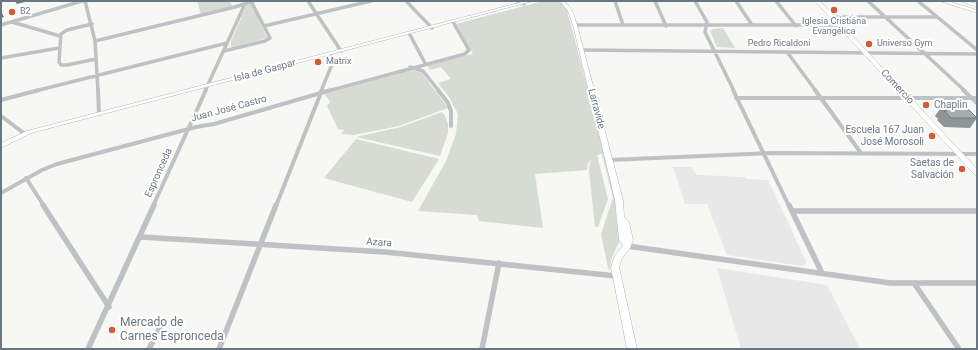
<!DOCTYPE html>
<meta charset="utf-8">
<style>
body{margin:0}
#map{position:relative;width:978px;height:350px;overflow:hidden;background:#f7f7f4;font-family:Roboto,sans-serif}
canvas{display:block}
.frame{position:absolute;inset:0;border:2px solid #697782;pointer-events:none}
</style>
<div id="map">
<canvas width="978" height="350"></canvas>
<div class="frame"></div>
</div>
<script>
const ctx = document.querySelector('canvas').getContext('2d');
ctx.lineJoin = 'round';
function fillPath(path, color) { ctx.fillStyle = color; ctx.fill(path, 'evenodd'); }
const poly = rows => new Path2D(rows.map(r => 'M' + r).join(''));
function trace(path, color, width, dash) { ctx.strokeStyle = color; ctx.lineWidth = width; ctx.lineCap = dash ? 'butt' : 'round'; ctx.setLineDash(dash || []); ctx.stroke(path); }
function label(font, color, halo, rows, align = 'center') {
  ctx.font = font + ' Roboto,sans-serif'; ctx.lineWidth = 4; ctx.setLineDash([]); ctx.textBaseline = 'middle'; ctx.strokeStyle = halo; ctx.fillStyle = color; for (const [text, x, y, turn = 0] of rows) {
    ctx.save(); ctx.translate(x, y); ctx.rotate((+turn || 0) * Math.PI / 180); ctx.textAlign = isNaN(turn) ? turn : align; if (halo) ctx.strokeText(text, 0, 0); ctx.fillText(text, 0, 0); ctx.restore();
  }
}
fillPath(poly([
 [673,167,692,167,696,175,745,177,746,179,768,180,806,261,805,264,802,266,727,255,707,204,685,204],
 [717,268,827,285,860,349,741,349]
]), '#e7e8e7');
fillPath(poly([
 [197,1,230,1,233,7,201,14],
 [543,1,560,1,567,10,594,113,604,154,597,155,608,199,598,227,595,227,589,171,590,163,593,158,588,163,587,170,535,174,543,228,479,221,477,215,418,211,446,161,456,134,458,114,449,97,438,83,451,79,441,67,430,70,427,65,473,54,456,24],
 [250,4,252,4,267,38,234,47,231,46,231,41,247,5],
 [723,28,735,48,717,47,710,31,713,29],
 [412,70,422,73,448,108,399,126,353,135,341,134,344,130,338,129,327,106,330,102,327,97,324,94],
 [442,112,445,116,448,124,448,133,440,156,356,137,401,127],
 [356,139,439,159,412,202,324,178],
 [602,155,604,155,615,198,616,219,620,240,611,259,610,271,608,268,601,234,613,198]
]), '#d6dbd4');
const secondary = poly([
 [526,1,533,1,31,133,1,148,1,143,27,131,526,1],
 [560,1,564,1,572,10,577,25,623,200,624,217,629,222,633,240,630,248,622,258,619,267,637,349,627,349,611,267,615,255,623,246,619,240,615,200,573,25,568,11,560,1],
 [815,1,820,1,977,169,977,175,975,175,815,1]
]);
const primary = poly([
 [940,1,947,1,977,10,977,13,940,1],
 [960,1,967,1,977,4,977,7,960,1]
]);
trace(secondary, '#b1b6ba', 1);
trace(primary, '#b2b6b9', 1);
trace(poly([
 [85,1,95,41,98,91],
 [308,1,341,51],
 [406,1,432,28],
 [517,1,524,4],
 [615,1,623,25],
 [655,1,666,26],
 [695,1,707,22,705,32,734,91],
 [736,1,752,25],
 [776,1,796,26],
 [868,1,965,91],
 [918,1,977,50],
 [832,17,937,17],
 [12,22,60,36],
 [92,24,67,30,61,34,59,62,61,65,67,65,96,59],
 [1,25,82,1],
 [575,25,840,25],
 [264,26,371,1],
 [409,33,425,63],
 [95,41,235,7,253,1],
 [581,50,977,54],
 [224,51,265,41,270,38,251,1],
 [787,52,816,91],
 [1,58,59,48],
 [410,67,423,71,439,91],
 [35,91,227,43],
 [205,91,245,4],
 [321,91,333,62,331,54],
 [328,91,465,54,469,50,453,22]
]), '#bec2c5', 3.5);
trace(poly([
 [98,90,99,114],
 [438,90,448,103,451,111,451,126],
 [733,90,789,206],
 [815,90,861,153],
 [963,90,977,103],
 [736,98,977,98],
 [1,100,39,90],
 [1,116,25,134],
 [609,160,772,153,977,154],
 [26,178,44,206],
 [1,193,42,170,57,164,196,127,214,124,331,90],
 [153,206,206,90],
 [276,206,322,90]
]), '#bec2c5', 4);
trace(poly([
 [43,205,109,307],
 [789,205,822,273],
 [793,211,977,211],
 [141,237,385,252,616,276],
 [627,246,890,283,977,283],
 [914,283,959,349],
 [88,349,154,205],
 [149,349,160,327],
 [219,349,276,205],
 [482,349,499,263]
]), '#bec2c5', 5.5);
fillPath(secondary, '#fff');
fillPath(primary, '#fff');
fillPath(poly([
 [942,106,977,117,977,118,970,128,944,127,937,120,938,119,935,116]
]), '#8f9599');
fillPath(poly([
 [15,1,29,1,17,4],
 [1,11,4,17,1,18]
]), '#74797d');
const building = poly([
 [942,106,965,106,977,118,951,118,944,111,947,111,942,106]
]);
fillPath(building, '#a6adb2');
trace(building, '#74797d', 1);
for (const [x, y, r, color] of [
 [834,10,4,"#d35b38"],
 [12,12,4,"#d35b38"],
 [869,44,4,"#d35b38"],
 [318,62,4,"#d35b38"],
 [926,105,4,"#d35b38"],
 [932,136,4,"#d35b38"],
 [962,169,4,"#d35b38"],
 [112,330,4,"#d35b38"]
]) { const dot = new Path2D(); dot.arc(x, y, r, 0, 2 * Math.PI); ctx.fillStyle = color; ctx.fill(dot); trace(dot, '#fff', 1.5); }
label('9px', '#697782', '#fff', [
 ["B2",20,12],
 ["Iglesia Cristiána",834,22,"center"],
 ["Evangélica",834,32,"center"],
 ["Universo Gym",877,44],
 ["Matrix",326,62]
], 'left');
label('9px', '#697782', '#fff', [
 ["Pedro Ricaldoni",779,44]
]);
label('10px', '#697782', '#fff', [
 ["Isla de Gaspar",265,71,-15],
 ["Comercio",897,87,47],
 ["Juan José Castro",229,109,-15],
 ["Larravide",596,109,75],
 ["Espronceda",159,173,-66],
 ["Azara",379,243,4]
]);
label('10px', '#697782', '#fff', [
 ["Chaplin",934,105,"left"],
 ["Escuela 167 Juan",924,130],
 ["José Morosoli",924,142],
 ["Saetas de",954,163],
 ["Salvación",954,175]
], 'right');
label('12px', '#697782', '#fff', [
 ["Mercado de",120,323],
 ["Carnes Espronceda",120,337]
], 'left');
</script>
